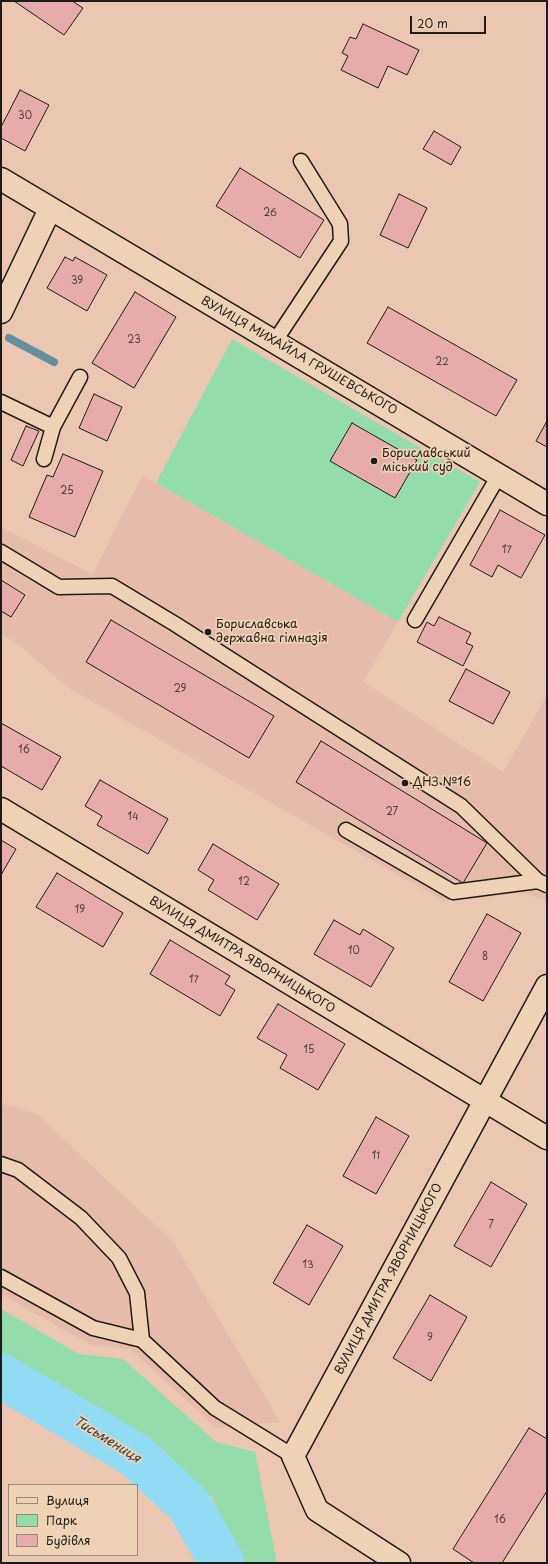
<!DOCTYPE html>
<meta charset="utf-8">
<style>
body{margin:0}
#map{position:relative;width:548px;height:1564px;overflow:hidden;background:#ebc6b1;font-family:"Playpen Sans",sans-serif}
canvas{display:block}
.frame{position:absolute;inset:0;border:2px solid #1c1c1c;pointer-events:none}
.legend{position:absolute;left:8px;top:1484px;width:130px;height:72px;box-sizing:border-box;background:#edd2b4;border:1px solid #998977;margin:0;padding:5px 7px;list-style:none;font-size:12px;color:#1c1c1c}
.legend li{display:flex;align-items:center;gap:8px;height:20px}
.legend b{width:20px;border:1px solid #998977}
.scale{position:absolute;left:410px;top:16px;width:76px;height:18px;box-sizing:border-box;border:2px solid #1c1c1c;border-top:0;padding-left:5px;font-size:12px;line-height:14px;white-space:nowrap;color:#1c1c1c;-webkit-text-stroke:3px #edd2b4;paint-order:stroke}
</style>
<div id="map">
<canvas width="548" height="1564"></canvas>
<div class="frame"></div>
<ul class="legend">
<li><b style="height:5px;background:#edd2b4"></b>Вулиця</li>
<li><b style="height:11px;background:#94dcab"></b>Парк</li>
<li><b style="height:11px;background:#e6abaa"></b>Будівля</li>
</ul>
<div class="scale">20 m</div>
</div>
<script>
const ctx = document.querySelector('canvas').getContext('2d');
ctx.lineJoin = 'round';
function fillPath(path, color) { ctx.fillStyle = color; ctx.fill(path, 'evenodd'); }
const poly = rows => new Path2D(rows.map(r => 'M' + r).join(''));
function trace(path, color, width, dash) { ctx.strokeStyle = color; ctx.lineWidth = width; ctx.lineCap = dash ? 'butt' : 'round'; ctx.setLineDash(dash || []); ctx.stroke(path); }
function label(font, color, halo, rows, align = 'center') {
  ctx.font = font + ' "Playpen Sans",sans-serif'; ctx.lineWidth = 3.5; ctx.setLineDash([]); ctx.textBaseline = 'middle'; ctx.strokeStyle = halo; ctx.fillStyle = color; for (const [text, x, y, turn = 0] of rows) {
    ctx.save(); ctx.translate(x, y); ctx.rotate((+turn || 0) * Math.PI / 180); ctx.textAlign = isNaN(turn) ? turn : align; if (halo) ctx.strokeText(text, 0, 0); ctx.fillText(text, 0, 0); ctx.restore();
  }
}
fillPath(poly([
 [143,476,398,622,363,682,503,772,547,696,547,901,525,893,444,901,67,687,17,643,1,634,1,527,93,575,120,518],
 [1,1103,37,1114,174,1243,280,1422,216,1428,130,1349,91,1345,1,1294]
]), '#e6bbac');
fillPath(poly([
 [232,339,480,482,398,622,156,483],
 [1,1309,79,1354,123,1359,216,1442,255,1452,277,1563,241,1563,212,1497,147,1440,1,1353]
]), '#94dcab');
trace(poly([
 [9,338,54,362]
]), '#638f9e', 8);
trace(poly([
 [1,1376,135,1455,189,1505,222,1563]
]), '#92dbf4', 45);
const building = poly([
 [14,1,72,1,83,8,64,35,14,1],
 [363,24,419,50,407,75,388,66,378,88,341,70,348,56,342,53,350,37,356,39,363,24],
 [20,90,49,105,25,151,1,138,1,127,20,90],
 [434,131,461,147,451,165,423,149,434,131],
 [240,168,324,220,300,258,216,206,240,168],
 [399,194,427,208,408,248,380,235,399,194],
 [65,257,73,261,75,257,107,275,87,311,47,288,65,257],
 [135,292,176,317,134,388,92,363,135,292],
 [388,307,517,380,496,416,367,343,388,307],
 [94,394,122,407,107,441,79,428,94,394],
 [547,421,547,447,536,441,547,421],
 [352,423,417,460,395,498,330,461,352,423],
 [26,426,39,431,23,466,11,460,26,426],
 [63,454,103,471,75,537,29,517,47,475,53,477,63,454],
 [500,510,545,535,521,578,498,565,492,577,470,565,500,510],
 [1,580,25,595,11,617,1,611,1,580],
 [439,617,471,633,466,643,473,646,463,666,417,642,427,622,434,626,439,617],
 [111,620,274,716,249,758,86,662,111,620],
 [466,669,510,692,493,724,449,701,466,669],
 [1,723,61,757,42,790,1,766,1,723],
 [321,741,487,843,463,883,296,782,321,741],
 [100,780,168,819,148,854,97,825,102,816,85,806,100,780],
 [1,840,16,849,1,875,1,840],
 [213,844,279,884,257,920,208,890,214,880,198,870,213,844],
 [57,873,123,913,103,947,36,907,57,873],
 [487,914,521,933,483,1001,449,982,487,914],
 [334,920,360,935,363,929,394,948,371,987,314,954,334,920],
 [170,940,230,976,225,984,235,990,220,1016,150,974,170,940],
 [278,1004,345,1044,318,1090,280,1068,287,1055,257,1038,278,1004],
 [376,1117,409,1136,376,1194,343,1176,376,1117],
 [491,1182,527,1204,491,1267,454,1246,491,1182],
 [307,1225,343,1246,309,1305,273,1283,307,1225],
 [430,1295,467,1317,431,1381,393,1358,430,1295],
 [529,1428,547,1439,547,1491,502,1563,474,1563,453,1549,529,1428]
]);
fillPath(building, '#e6abaa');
trace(building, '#1c1c1c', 1);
const service = poly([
 [275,341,341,241,340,224,301,161],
 [1,402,53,427,44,459],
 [53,427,80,377],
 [1,552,59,587,112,586,175,624,461,806,538,881,547,885],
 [415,620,499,475],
 [346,830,453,892,538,881],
 [1,1164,18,1170,81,1218,119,1258,137,1293,142,1340,215,1408,293,1456],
 [1,1277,93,1328,142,1340]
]);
const minor = poly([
 [1,179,547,504],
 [1,312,50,209],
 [1,809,547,1138],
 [399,1563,317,1510,293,1456,547,986]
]);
trace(service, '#1c1c1c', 17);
trace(minor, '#1c1c1c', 25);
trace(service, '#edd2b4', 14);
trace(minor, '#edd2b4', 22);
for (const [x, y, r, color] of [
 [374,461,4,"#1c1c1c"],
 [208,632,4,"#1c1c1c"],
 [405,783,4,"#1c1c1c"]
]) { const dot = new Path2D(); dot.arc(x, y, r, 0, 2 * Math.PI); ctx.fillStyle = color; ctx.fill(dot); trace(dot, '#edd2b4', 1.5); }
label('10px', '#4e4040', null, [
 ["30",25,116],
 ["26",270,213],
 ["39",77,281],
 ["23",134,340],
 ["22",442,362],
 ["25",67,491],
 ["17",507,550],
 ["29",180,689],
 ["16",24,750],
 ["27",392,812],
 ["14",133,817],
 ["12",244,882],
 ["19",80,910],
 ["10",354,951],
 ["8",485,957],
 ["17",194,980],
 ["15",309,1050],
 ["11",376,1156],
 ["7",491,1225],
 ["13",308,1265],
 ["9",430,1338],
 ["16",500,1520]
]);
label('12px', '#1c1c1c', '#edd2b4', [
 ["ВУЛИЦЯ МИХАЙЛА ГРУШЕВСЬКОГО",299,356,30],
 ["ВУЛИЦЯ ДМИТРА ЯВОРНИЦЬКОГО",242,955,31],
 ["ВУЛИЦЯ ДМИТРА ЯВОРНИЦЬКОГО",389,1279,-62]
]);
label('12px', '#1c1c1c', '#edd2b4', [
 ["Бориславський",382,454],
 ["міський суд",382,468],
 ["Бориславська",216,625],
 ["державна гімназія",216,639],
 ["ДНЗ №16",413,783]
], 'left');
label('italic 13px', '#344247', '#edd2b4', [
 ["Тисьмениця",107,1440,32]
]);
</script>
